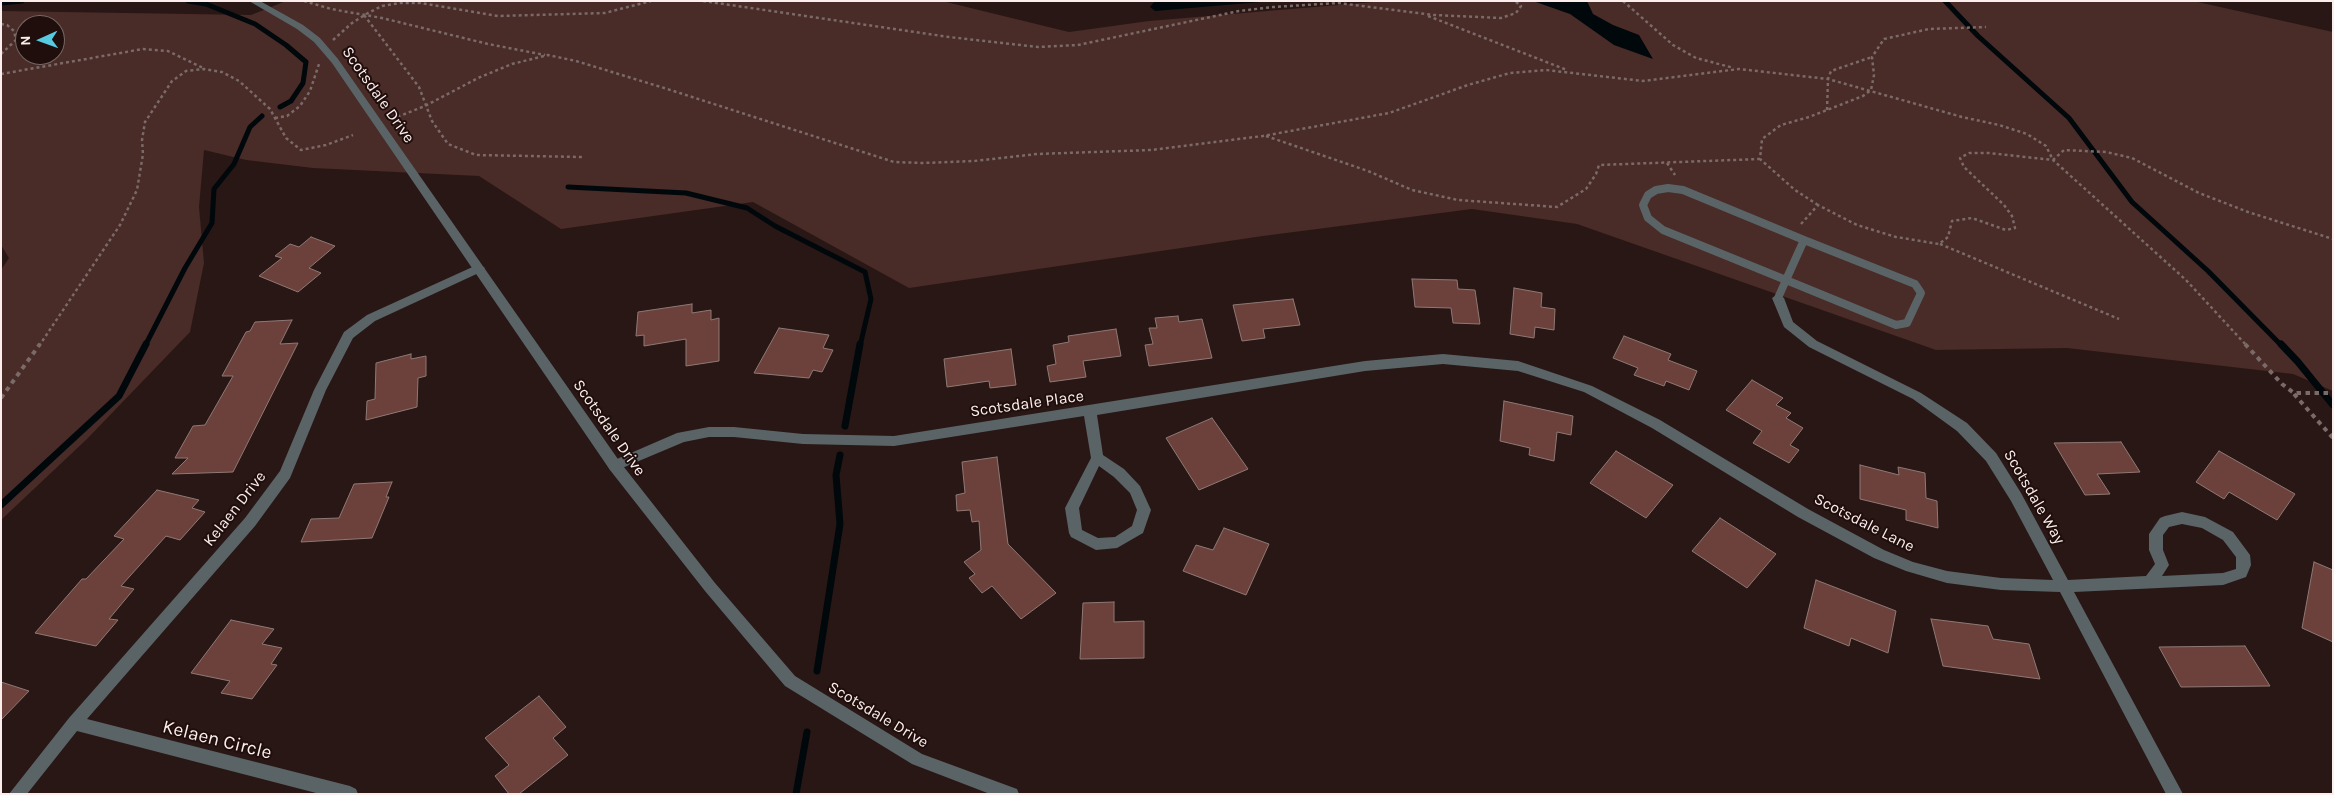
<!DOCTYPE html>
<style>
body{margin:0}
#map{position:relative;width:2334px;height:795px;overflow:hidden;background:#291715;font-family:Karla,sans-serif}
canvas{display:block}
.frame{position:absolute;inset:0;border:2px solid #fbeeec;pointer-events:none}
.north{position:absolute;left:15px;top:15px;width:50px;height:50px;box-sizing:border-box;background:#1f0e0c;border:1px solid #776866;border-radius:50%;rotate:268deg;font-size:14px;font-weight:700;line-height:20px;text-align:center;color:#fbeeec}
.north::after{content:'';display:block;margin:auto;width:18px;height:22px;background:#55cae0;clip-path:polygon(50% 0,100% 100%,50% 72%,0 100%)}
</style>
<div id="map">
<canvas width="2334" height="795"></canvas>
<div class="frame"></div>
<div class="north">N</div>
</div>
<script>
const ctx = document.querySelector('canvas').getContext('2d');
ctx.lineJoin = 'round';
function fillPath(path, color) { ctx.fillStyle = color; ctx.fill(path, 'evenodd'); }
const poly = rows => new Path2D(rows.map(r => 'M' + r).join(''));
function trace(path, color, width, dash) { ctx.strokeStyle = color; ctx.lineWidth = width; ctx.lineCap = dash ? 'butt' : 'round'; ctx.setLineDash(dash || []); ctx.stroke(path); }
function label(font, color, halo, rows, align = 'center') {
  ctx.font = font + ' Karla,sans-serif'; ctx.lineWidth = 4; ctx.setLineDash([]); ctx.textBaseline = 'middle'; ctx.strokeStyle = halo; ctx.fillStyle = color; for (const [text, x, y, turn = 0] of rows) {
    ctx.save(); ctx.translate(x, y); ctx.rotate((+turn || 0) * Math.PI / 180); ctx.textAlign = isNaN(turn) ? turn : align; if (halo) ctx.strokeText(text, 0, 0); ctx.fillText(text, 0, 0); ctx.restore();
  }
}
fillPath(poly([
 [286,1,942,1,1069,32,1149,21,1385,1,2193,1,2333,32,2333,391,2293,374,2067,348,1936,350,1577,224,1472,209,1263,236,909,288,753,202,561,229,479,176,313,168,246,160,204,150,199,207,204,263,190,332,87,439,1,520,1,270,9,258,1,245,1,11,251,15],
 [25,25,55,25,55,55,25,55]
]), '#492b27');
fillPath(poly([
 [1155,1,1273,1,1155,11,1150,7],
 [1533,1,1587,1,1593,14,1613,25,1639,35,1653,59,1614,45,1570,14]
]), '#00080c');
trace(poly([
 [188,1,206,4,255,24,286,45,306,62,303,83,291,101,280,107],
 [1945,1,1978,36,2069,118,2132,202,2208,271,2282,346],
 [1,3,22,1],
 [568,187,686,193,747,208,775,226,865,272,871,299,860,346],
 [145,346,185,268,212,223,214,189,234,164,250,127,262,116]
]), '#00080c', 5);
trace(poly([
 [2281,344,2298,362,2333,405],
 [845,426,860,344],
 [1,505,119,396,146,344],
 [817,671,840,524,836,475,840,455],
 [796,794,807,732]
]), '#00080c', 7);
const building = poly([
 [311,237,335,246,309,268,321,273,298,292,259,276,282,258,275,256,290,244,299,247,311,237],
 [1412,279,1457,280,1458,289,1475,290,1480,324,1453,323,1451,308,1415,307,1412,279],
 [1514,288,1542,293,1541,307,1555,309,1554,330,1535,327,1534,338,1510,334,1514,288],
 [1293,299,1300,325,1263,329,1265,338,1242,341,1233,305,1293,299],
 [692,304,692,313,711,310,711,320,719,318,719,361,686,366,686,339,644,346,644,335,636,336,638,312,692,304],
 [1178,316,1179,322,1202,319,1212,358,1149,366,1145,345,1153,344,1149,328,1157,328,1155,318,1178,316],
 [292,320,280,344,298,343,233,472,172,474,188,458,175,458,193,426,205,425,233,376,222,376,246,332,250,331,255,322,292,320],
 [779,328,829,335,823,348,833,350,822,372,813,370,809,378,754,373,779,328],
 [1116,329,1121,356,1083,361,1086,377,1050,382,1047,366,1056,364,1053,345,1069,342,1068,336,1116,329],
 [1624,336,1671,354,1668,360,1697,371,1689,390,1666,381,1664,386,1634,375,1638,368,1613,358,1624,336],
 [1011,349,1016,385,990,388,989,381,947,387,944,359,1011,349],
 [411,354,411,359,426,356,426,376,418,378,417,407,366,420,367,401,375,399,376,363,411,354],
 [1752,380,1783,398,1776,405,1791,413,1786,418,1803,428,1790,445,1799,450,1789,463,1753,443,1762,431,1726,410,1752,380],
 [1504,401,1573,416,1571,435,1557,432,1554,461,1529,455,1530,448,1500,441,1504,401],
 [1212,418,1248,469,1199,490,1166,438,1212,418],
 [2121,442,2140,472,2097,474,2110,494,2085,495,2054,443,2121,442],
 [1616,451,1673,485,1646,518,1590,483,1616,451],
 [2219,451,2295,494,2277,520,2229,492,2224,499,2196,482,2219,451],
 [997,457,1008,544,1056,593,1021,619,992,586,982,593,969,578,975,574,964,562,981,550,979,521,972,522,970,510,957,511,956,495,965,493,962,462,997,457],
 [1860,465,1899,475,1898,467,1925,473,1926,498,1937,501,1938,528,1906,520,1906,510,1860,499,1860,465],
 [392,482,386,497,389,497,372,538,301,542,311,519,339,518,354,484,392,482],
 [157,490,199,500,192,508,205,512,180,540,166,536,121,586,134,589,109,619,118,620,96,646,35,633,82,579,86,579,124,539,114,536,157,490],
 [1720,518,1776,554,1747,588,1692,551,1720,518],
 [1224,528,1269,544,1246,595,1183,571,1196,545,1213,550,1224,528],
 [2314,562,2333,570,2333,642,2302,628,2314,562],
 [1816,580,1896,611,1888,653,1851,638,1849,646,1804,628,1816,580],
 [1114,602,1114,622,1144,621,1144,658,1080,659,1083,603,1114,602],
 [1931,619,1988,626,1993,639,2029,644,2040,679,1943,666,1931,619],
 [231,620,274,629,262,644,282,648,271,664,277,665,252,699,221,693,230,681,191,673,231,620],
 [2245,646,2270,686,2181,687,2159,647,2245,646],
 [1,682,29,691,1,720,1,682],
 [539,696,566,727,553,738,568,755,519,794,509,794,495,776,509,765,485,738,539,696]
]);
fillPath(building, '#6c413b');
trace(building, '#8f7975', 1);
trace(poly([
 [304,1,331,9,382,18,488,44,545,55],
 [703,1,949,37,1038,47,1078,45,1239,11,1273,7,1338,3,1434,15,1501,18,1516,13,1521,6,1515,1],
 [1623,1,1673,45,1696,58,1734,68],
 [364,15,419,87,432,121,448,144,476,155,582,157],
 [1428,16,1567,70],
 [1,24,7,25,14,31,16,40,1,54],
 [333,40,352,23,368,13,382,6,400,3,421,3,498,16,605,13,651,1],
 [1,74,143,49,168,51,203,68],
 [1827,110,1828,79,1831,71,1872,57],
 [275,118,287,116,300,106,310,91,319,64],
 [392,119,425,106,478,78,512,64,548,55,576,61,661,87,894,162,923,163,974,161,1037,154,1151,150,1263,136,1389,113,1468,85,1510,73,1546,70,1643,81,1739,69,1828,79,1962,117,1999,125,2027,134,2046,146,2053,160,2064,150,2106,152,2132,158,2199,193,2248,212,2333,239],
 [1266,136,1368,171,1412,190,1458,200,1557,207,1586,189,1596,174,1599,165,1760,159],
 [1667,163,1675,175],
 [1818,205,1795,190,1760,159,1762,139,1781,125,1809,117,1863,96,1871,90,1874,75,1872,57,1884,39,1929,29,1986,27],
 [1801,224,1818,205,1857,225,1896,237,1939,244,1948,237,1952,221,1972,218,2006,230,2015,228,2012,216,2004,205,1964,167,1960,158,1969,153,1989,153,2053,160,2186,280,2247,346],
 [1940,244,2119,319],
 [39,346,120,225,137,190,143,154,142,140,145,122,172,81,186,71,204,69,222,72,239,81,270,109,286,138,301,150,326,145,353,135]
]), '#7a6a68', 2.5, [3, 3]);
trace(poly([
 [2245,344,2282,384,2294,393,2333,393],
 [2294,394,2333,438],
 [1,398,40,344]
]), '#7a6a68', 4, [4.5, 4.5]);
trace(poly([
 [1786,280,1896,325,1907,323,1921,293,1915,284,1804,240],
 [1786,280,1663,230,1648,218,1643,205,1648,195,1656,190,1668,188,1683,190,1804,240],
 [1786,280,1804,240],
 [1778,298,1786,280]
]), '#5a6466', 8);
fillPath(poly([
 [479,264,485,268,483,271,375,321,353,338,326,390,290,478,255,526,87,719,350,786,356,789,358,794,320,794,77,731,27,794,9,794,69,718,245,518,280,471,314,390,344,332,367,315,479,264],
 [1778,294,1784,298,1793,322,1817,341,1921,393,1967,423,1996,453,2021,493,2068,580,2146,576,2155,564,2149,550,2149,534,2160,518,2165,516,2182,512,2205,517,2233,532,2250,555,2251,565,2246,577,2223,585,2074,592,2183,794,2166,794,2060,592,2001,590,1947,583,1906,571,1874,558,1798,517,1652,428,1584,392,1518,371,1443,364,1365,371,1097,415,1103,455,1124,469,1140,486,1151,510,1143,533,1117,548,1096,550,1071,537,1069,533,1065,508,1091,458,1084,416,894,446,803,444,734,437,709,437,684,442,615,471,610,470,608,466,610,462,677,433,709,427,734,427,803,434,894,436,1365,361,1443,354,1518,361,1592,386,1660,420,1808,509,1884,550,1913,562,1947,571,2001,578,2053,580,2011,501,1986,461,1957,431,1913,399,1809,347,1784,327,1772,298,1778,294],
 [1099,466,1114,477,1130,493,1137,510,1132,526,1115,537,1098,538,1082,530,1079,508,1099,466],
 [2182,524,2202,528,2223,540,2236,557,2236,569,2223,573,2162,576,2169,565,2163,550,2163,535,2169,527,2182,524]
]), '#5a6466');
fillPath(poly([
 [249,1,260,1,303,25,320,38,338,59,620,462,715,583,795,676,922,754,1017,789,1019,794,990,794,912,764,785,686,705,591,610,470,332,63,314,42,297,29,249,1]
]), '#5a6466');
label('16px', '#fbeeec', '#1f0e0c', [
 ["Scotsdale Drive",378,95,55],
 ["Scotsdale Place",1027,404,-8],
 ["Scotsdale Drive",609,428,55],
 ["Scotsdale Way",2034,497,60],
 ["Kelaen Drive",235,509,-52],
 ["Scotsdale Lane",1864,523,27],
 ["Scotsdale Drive",878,715,31]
]);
label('19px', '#fbeeec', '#1f0e0c', [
 ["Kelaen Circle",217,740,14]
]);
</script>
